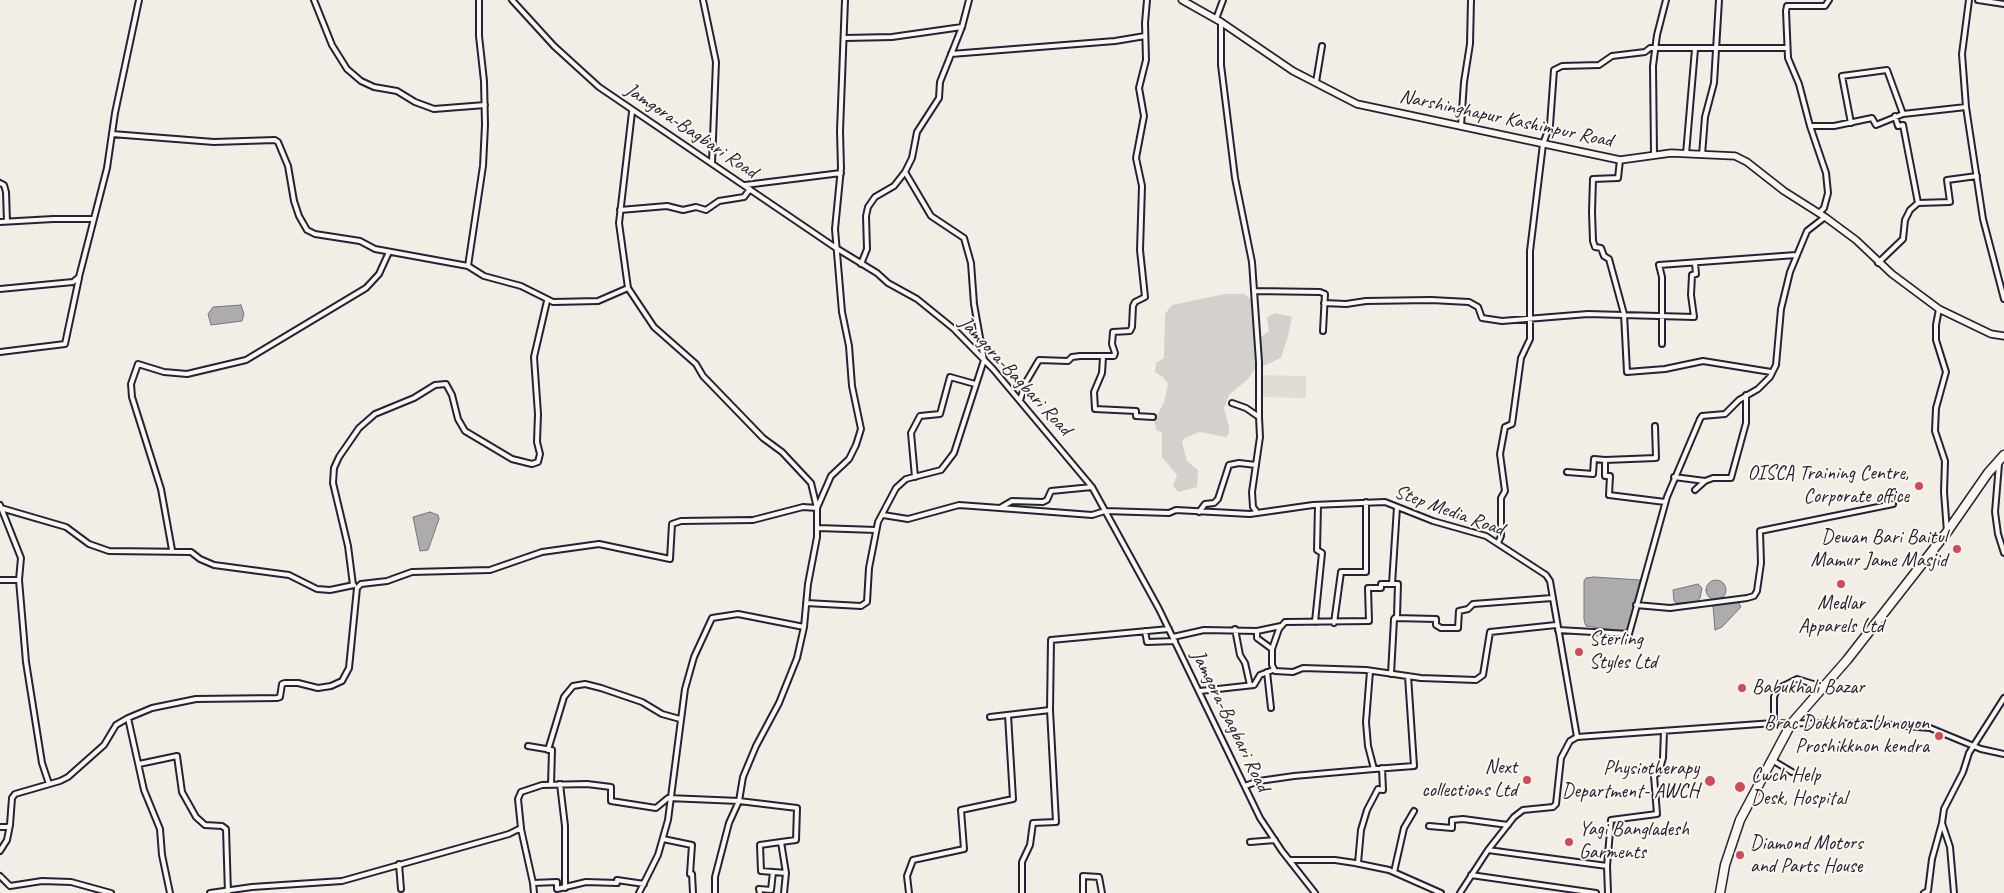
<!DOCTYPE html>
<style>
body{margin:0}
canvas{display:block;background:#f2eee5}
</style>
<canvas width="2004" height="893"></canvas>
<script>
const ctx = document.querySelector('canvas').getContext('2d');
ctx.lineJoin = 'round';
function fillPath(path, color) { ctx.fillStyle = color; ctx.fill(path, 'evenodd'); }
const poly = rows => new Path2D(rows.map(r => 'M' + r).join(''));
function trace(path, color, width, dash) { ctx.strokeStyle = color; ctx.lineWidth = width; ctx.lineCap = dash ? 'butt' : 'round'; ctx.setLineDash(dash || []); ctx.stroke(path); }
function label(font, color, halo, rows, align = 'center') {
  ctx.font = font + ' Caveat,sans-serif'; ctx.lineWidth = 4; ctx.setLineDash([]); ctx.textBaseline = 'middle'; ctx.strokeStyle = halo; ctx.fillStyle = color; for (const [text, x, y, turn = 0] of rows) {
    ctx.save(); ctx.translate(x, y); ctx.rotate((+turn || 0) * Math.PI / 180); ctx.textAlign = isNaN(turn) ? turn : align; if (halo) ctx.strokeText(text, 0, 0); ctx.fillText(text, 0, 0); ctx.restore();
  }
}
fillPath(poly([
 [1256,375,1306,376,1306,398,1256,397]
]), '#e0dcd6');
fillPath(poly([
 [1225,294,1244,294,1252,300,1254,342,1269,331,1267,317,1276,313,1292,317,1288,336,1281,358,1254,370,1249,378,1229,395,1224,408,1229,427,1229,433,1226,437,1199,432,1185,438,1182,442,1187,461,1198,470,1197,487,1179,492,1173,486,1177,475,1162,457,1162,432,1157,431,1154,422,1164,402,1168,384,1163,377,1155,372,1156,363,1164,358,1165,314,1172,305]
]), '#d4d1cc');
const water = poly([
 [241,305,244,314,242,321,211,325,208,314,213,307,241,305],
 [430,512,438,515,439,519,428,550,420,551,413,517,430,512],
 [1594,577,1640,580,1629,628,1624,631,1586,626,1584,620,1584,581,1586,578,1594,577],
 '1706 590a10 10 0 1 1 20 0a10 10 0 1 1-20 0Z',
 [1698,584,1702,588,1700,598,1697,602,1677,603,1674,601,1673,590,1698,584],
 [1730,602,1739,603,1741,607,1722,627,1715,630,1713,606,1730,602]
]);
fillPath(water, '#aeabad');
trace(water, '#76747f', 1);
const street = poly([
 [314,0,332,45,347,69,361,81,374,87,397,91,415,102,434,109,485,105],
 [512,0,554,46,599,87,836,248,877,273,888,283,917,299,954,329,993,369,1092,487,1159,609,1260,818,1282,851,1315,893],
 [703,0,716,62,712,163],
 [1978,0,2004,4],
 [1216,19,1223,0],
 [1221,22,1221,65,1235,178,1252,262,1259,362,1259,417],
 [845,38,892,37,962,27],
 [951,54,1115,41,1145,36],
 [1316,82,1322,46],
 [1966,107,1962,54,1969,0],
 [632,112,619,223,628,288,654,327,696,364,703,376,763,438,782,452,811,483,817,508,817,537,808,584,804,627,797,658,779,703,756,746,743,777,739,801,797,808,796,840,781,842,786,873,784,893],
 [1851,123,1842,76,1887,70,1903,114],
 [1461,126,1464,82,1470,44,1471,0],
 [1810,126,1834,126,1872,118,1876,125,1903,114,1966,107,1983,219,2004,299],
 [112,134,214,142,275,140,278,142,288,166,294,201,299,216,307,230,315,234,360,241,375,249,468,266,484,276,521,286,553,302,598,301,628,288],
 [1654,154,1653,66,1657,35,1666,0],
 [1686,154,1695,49],
 [1702,155,1705,117,1714,83,1719,0],
 [1620,160,1618,178,1593,179,1592,212,1593,241,1595,247,1601,248,1604,256,1609,259,1624,314,1627,372,1665,369,1703,361,1771,372],
 [0,183,4,185,6,192,7,222],
 [745,185,841,173],
 [1918,203,1950,202,1947,180,1977,176],
 [620,210,667,206,683,210,696,207,706,210,719,201,744,197,750,189],
 [1819,213,1824,208,1828,193,1826,173,1810,126,1799,84,1788,58,1786,11,1787,6,1825,6,1829,0],
 [0,222,53,219,93,219],
 [1878,263,1903,239,1905,220,1910,210,1918,203,1903,125,1898,126,1895,116],
 [861,264,867,249,866,216,868,207,875,197,894,186,905,172,912,158,917,132,939,98,940,82,962,27,969,0],
 [468,266,483,166,485,125,484,81,479,36,479,0],
 [0,289,73,282,79,277,107,168,115,113,139,0],
 [1254,291,1320,292,1325,294,1323,331],
 [1324,303,1346,304,1366,301,1431,300,1469,302,1478,307,1482,318,1502,321,1588,314,1694,317,1691,295,1692,275,1696,274,1695,263],
 [1939,309,1936,325,1936,340,1946,372,1936,408,1935,431,1945,461,1944,492,1947,532],
 [1662,344,1662,277,1659,265,1796,255],
 [0,352,65,344,79,278],
 [1103,357,1102,373,1094,392,1095,409,1136,411,1136,416,1153,417],
 [1020,400,1026,382,1039,360,1068,361,1072,357,1080,356,1114,356,1115,353,1112,344,1113,332,1130,331,1132,327,1133,306,1135,302,1145,297,1140,250,1142,186,1136,158,1144,116,1139,88,1146,60,1145,23,1147,0],
 [1232,403,1246,408,1259,417,1260,437,1252,492,1253,507,1256,511],
 [1655,426,1656,458,1605,460,1605,476,1610,476,1609,495,1665,502],
 [1999,464,1995,512,1998,534,2004,553],
 [1567,472,1593,474,1594,459,1605,460],
 [915,477,911,433,920,416,940,414,950,377,975,384],
 [1674,477,1705,481,1713,478,1731,478,1746,423,1746,395],
 [1695,490,1705,481],
 [0,505,21,558,19,580,26,662,42,763,49,784],
 [1,508,66,527,89,544,109,551,191,552,200,559,214,565,289,575,317,589,330,590,354,585],
 [1000,508,1092,515,1105,511,1169,513,1176,510,1250,514,1313,505,1385,502,1433,521,1486,536,1546,575,1550,581,1577,737,1774,723,1881,724,1930,728,1981,749,2004,754],
 [1199,512,1205,504,1214,503,1218,499,1229,465,1239,463,1256,465],
 [883,515,908,519,959,505,1000,508,1012,501,1043,502,1047,500,1051,491,1092,487],
 [818,528,876,530],
 [1498,543,1501,536,1501,498,1505,491,1500,454,1505,427,1512,424,1521,358,1530,339,1530,251,1543,144,1550,125,1554,70,1562,66,1599,65,1612,56,1645,52,1650,48,1787,48],
 [172,550,161,489,132,397,131,384,138,364,164,372,187,374,246,360,366,288,379,274,389,252],
 [0,580,19,580],
 [1392,584,1397,507],
 [353,585,348,546,333,483,334,468,339,457,359,428,375,414,414,398,435,385,446,384,452,395,458,419,465,431,512,459,532,464,538,462,540,454,537,442,538,414,534,357,547,301],
 [806,603,861,606,867,602,869,568,878,522,896,488,906,479,941,470,954,453,984,360,974,304,971,263,964,238,931,216,905,172],
 [1636,605,1670,608,1747,598,1754,596,1757,591,1761,563,1760,531,1893,504],
 [1395,618,1436,619,1436,625,1441,628,1458,628,1459,611,1468,609,1473,604,1552,598],
 [1315,622,1322,553,1317,550,1318,505],
 [1334,623,1341,572,1366,572,1366,502],
 [1235,629,1240,655,1245,663,1250,685],
 [1558,630,1629,634,1667,497,1700,419,1702,416,1725,414,1739,400,1758,389,1770,377,1776,365,1781,309,1790,272,1807,231,1825,217],
 [1145,631,1147,642,1175,641],
 [1257,631,1281,626],
 [1173,637,1204,630,1257,631,1257,638,1272,649,1272,665,1275,671,1293,672,1303,668,1366,670,1421,678,1476,680,1483,675,1490,632,1556,625],
 [1272,649,1279,629,1285,622,1369,621,1368,588,1381,588,1381,584,1398,584,1397,616,1394,619,1391,674],
 [1267,672,1271,708],
 [1200,691,1254,685,1260,675,1273,670],
 [990,717,1050,710,1051,640,1169,629],
 [128,718,152,708,196,699,277,698,280,697,282,684,285,683,298,683,318,688,331,686,342,681,349,668,357,588,361,584,387,581,412,572,490,570,542,552,599,544,670,559,672,524,681,521,753,520,803,507,817,508,831,476,849,459,856,445,861,429,852,386,849,346,842,312,835,229,841,168,840,131,845,0],
 [1774,723,1774,697,1777,689,1797,679,1823,687],
 [1577,737,1570,741,1561,758,1556,804,1553,807,1523,810,1514,817,1488,850,1607,866,1608,893],
 [528,746,552,750,551,785],
 [548,750,564,697,573,686,585,684,601,688,642,702,662,714,680,719],
 [1772,760,1792,772],
 [139,764,177,756,182,792,196,817,205,825,222,826,226,829,228,893],
 [1374,769,1414,766,1408,676],
 [560,784,565,826,565,888],
 [1245,786,1259,781,1294,776,1374,769,1368,746,1366,722,1370,671],
 [1429,826,1452,828,1452,820,1463,819,1508,825],
 [0,827,8,827,10,825,12,798,15,794,60,781,68,777,104,745,116,725,128,718,144,790,160,829,162,855,170,893],
 [521,829,533,883],
 [663,839,692,845,690,874,692,874,693,893],
 [781,842,760,845,761,871,786,873],
 [1250,842,1275,840],
 [0,851,7,840,10,825],
 [1290,860,1335,860,1355,863,1389,870,1441,893],
 [1358,863,1361,830,1367,810,1378,789,1383,790,1382,768],
 [399,864,401,889],
 [1607,866,1611,820,1657,814,1654,776,1659,772,1663,758,1664,731],
 [1394,872,1404,828,1414,811],
 [1471,875,1596,893],
 [0,876,10,886,42,881,71,882,111,893],
 [210,893,252,887,342,881,509,834,521,828,518,799,521,792,542,785,587,784,611,787,611,801,656,808,668,798,739,801,729,823,715,877,715,893],
 [534,893,533,883,557,882,557,889,586,882,617,883,617,880,644,884],
 [639,893,658,855,668,820,685,689,694,657,712,618,738,614,804,627],
 [760,893,759,889,771,890,773,872],
 [909,893,907,876,913,860,964,849,961,810,1013,799,1008,715],
 [1022,893,1022,862,1030,845,1033,823,1056,822,1050,710],
 [1083,893,1083,876,1099,877,1102,893],
 [1460,893,1488,850],
 [1924,893,1928,891,1932,859,1942,823],
 [1954,893,1950,847,1942,823,1944,809,1963,772,1969,753,2004,698]
]);
const secondary = poly([
 [1182,0,1221,22,1293,71,1357,104,1620,160,1671,153,1735,156,1747,162,1784,191,1825,217,1856,240,1892,274,1939,309,1991,334,2004,336]
]);
const highway = poly([
 [1720,893,1725,865,1740,820,1791,724,1847,660,1947,532,1988,473,2004,455]
]);
trace(street, '#22223b', 8);
trace(secondary, '#22223b', 9);
trace(highway, '#22223b', 11);
trace(street, '#fbf7ec', 4);
trace(secondary, '#fbf7ec', 5.5);
trace(highway, '#fbf7ec', 8);
for (const [x, y, r, color] of [
 [1919,486,5,"#d1495b"],
 [1957,549,5,"#d1495b"],
 [1841,584,5,"#d1495b"],
 [1579,652,5,"#d1495b"],
 [1742,688,5,"#d1495b"],
 [1939,736,5,"#d1495b"],
 [1527,780,5,"#d1495b"],
 [1710,781,6,"#d1495b"],
 [1740,787,6,"#d1495b"],
 [1569,842,5,"#d1495b"],
 [1740,855,5,"#d1495b"]
]) { const dot = new Path2D(); dot.arc(x, y, r, 0, 2 * Math.PI); ctx.fillStyle = color; ctx.fill(dot); trace(dot, '#fbf7ec', 2); }
label('20px', '#22223b', '#fbf7ec', [
 ["Narshinghapur Kashimpur Road",1506,119,12],
 ["Jamgora-Bagbari Road",691,131,34],
 ["Jamgora-Bagbari Road",1015,376,47],
 ["Step Media Road",1449,511,20],
 ["Jamgora-Bagbari Road",1230,721,64]
]);
label('20px', '#22223b', '#fbf7ec', [
 ["OISCA Training Centre,",1909,474],
 ["Corporate office",1909,497],
 ["Dewan Bari Baitul",1947,538],
 ["Mamur Jame Masjid",1947,561],
 ["Medlar",1841,604,"center"],
 ["Apparels Ltd",1841,627,"center"],
 ["Sterling",1589,640,"left"],
 ["Styles Ltd",1589,663,"left"],
 ["Babukhali Bazar",1752,688,"left"],
 ["Brac Dokkhota Unnoyon",1929,724],
 ["Proshikknon kendra",1929,747],
 ["Next",1517,768],
 ["collections Ltd",1517,791],
 ["Physiotherapy",1699,769],
 ["Department- AWCH",1699,792],
 ["Cwch Help",1751,776,"left"],
 ["Desk, Hospital",1751,799,"left"],
 ["Yagi Bangladesh",1579,830,"left"],
 ["Garments",1579,853,"left"],
 ["Diamond Motors",1750,844,"left"],
 ["and Parts House",1750,867,"left"]
], 'right');
</script>
